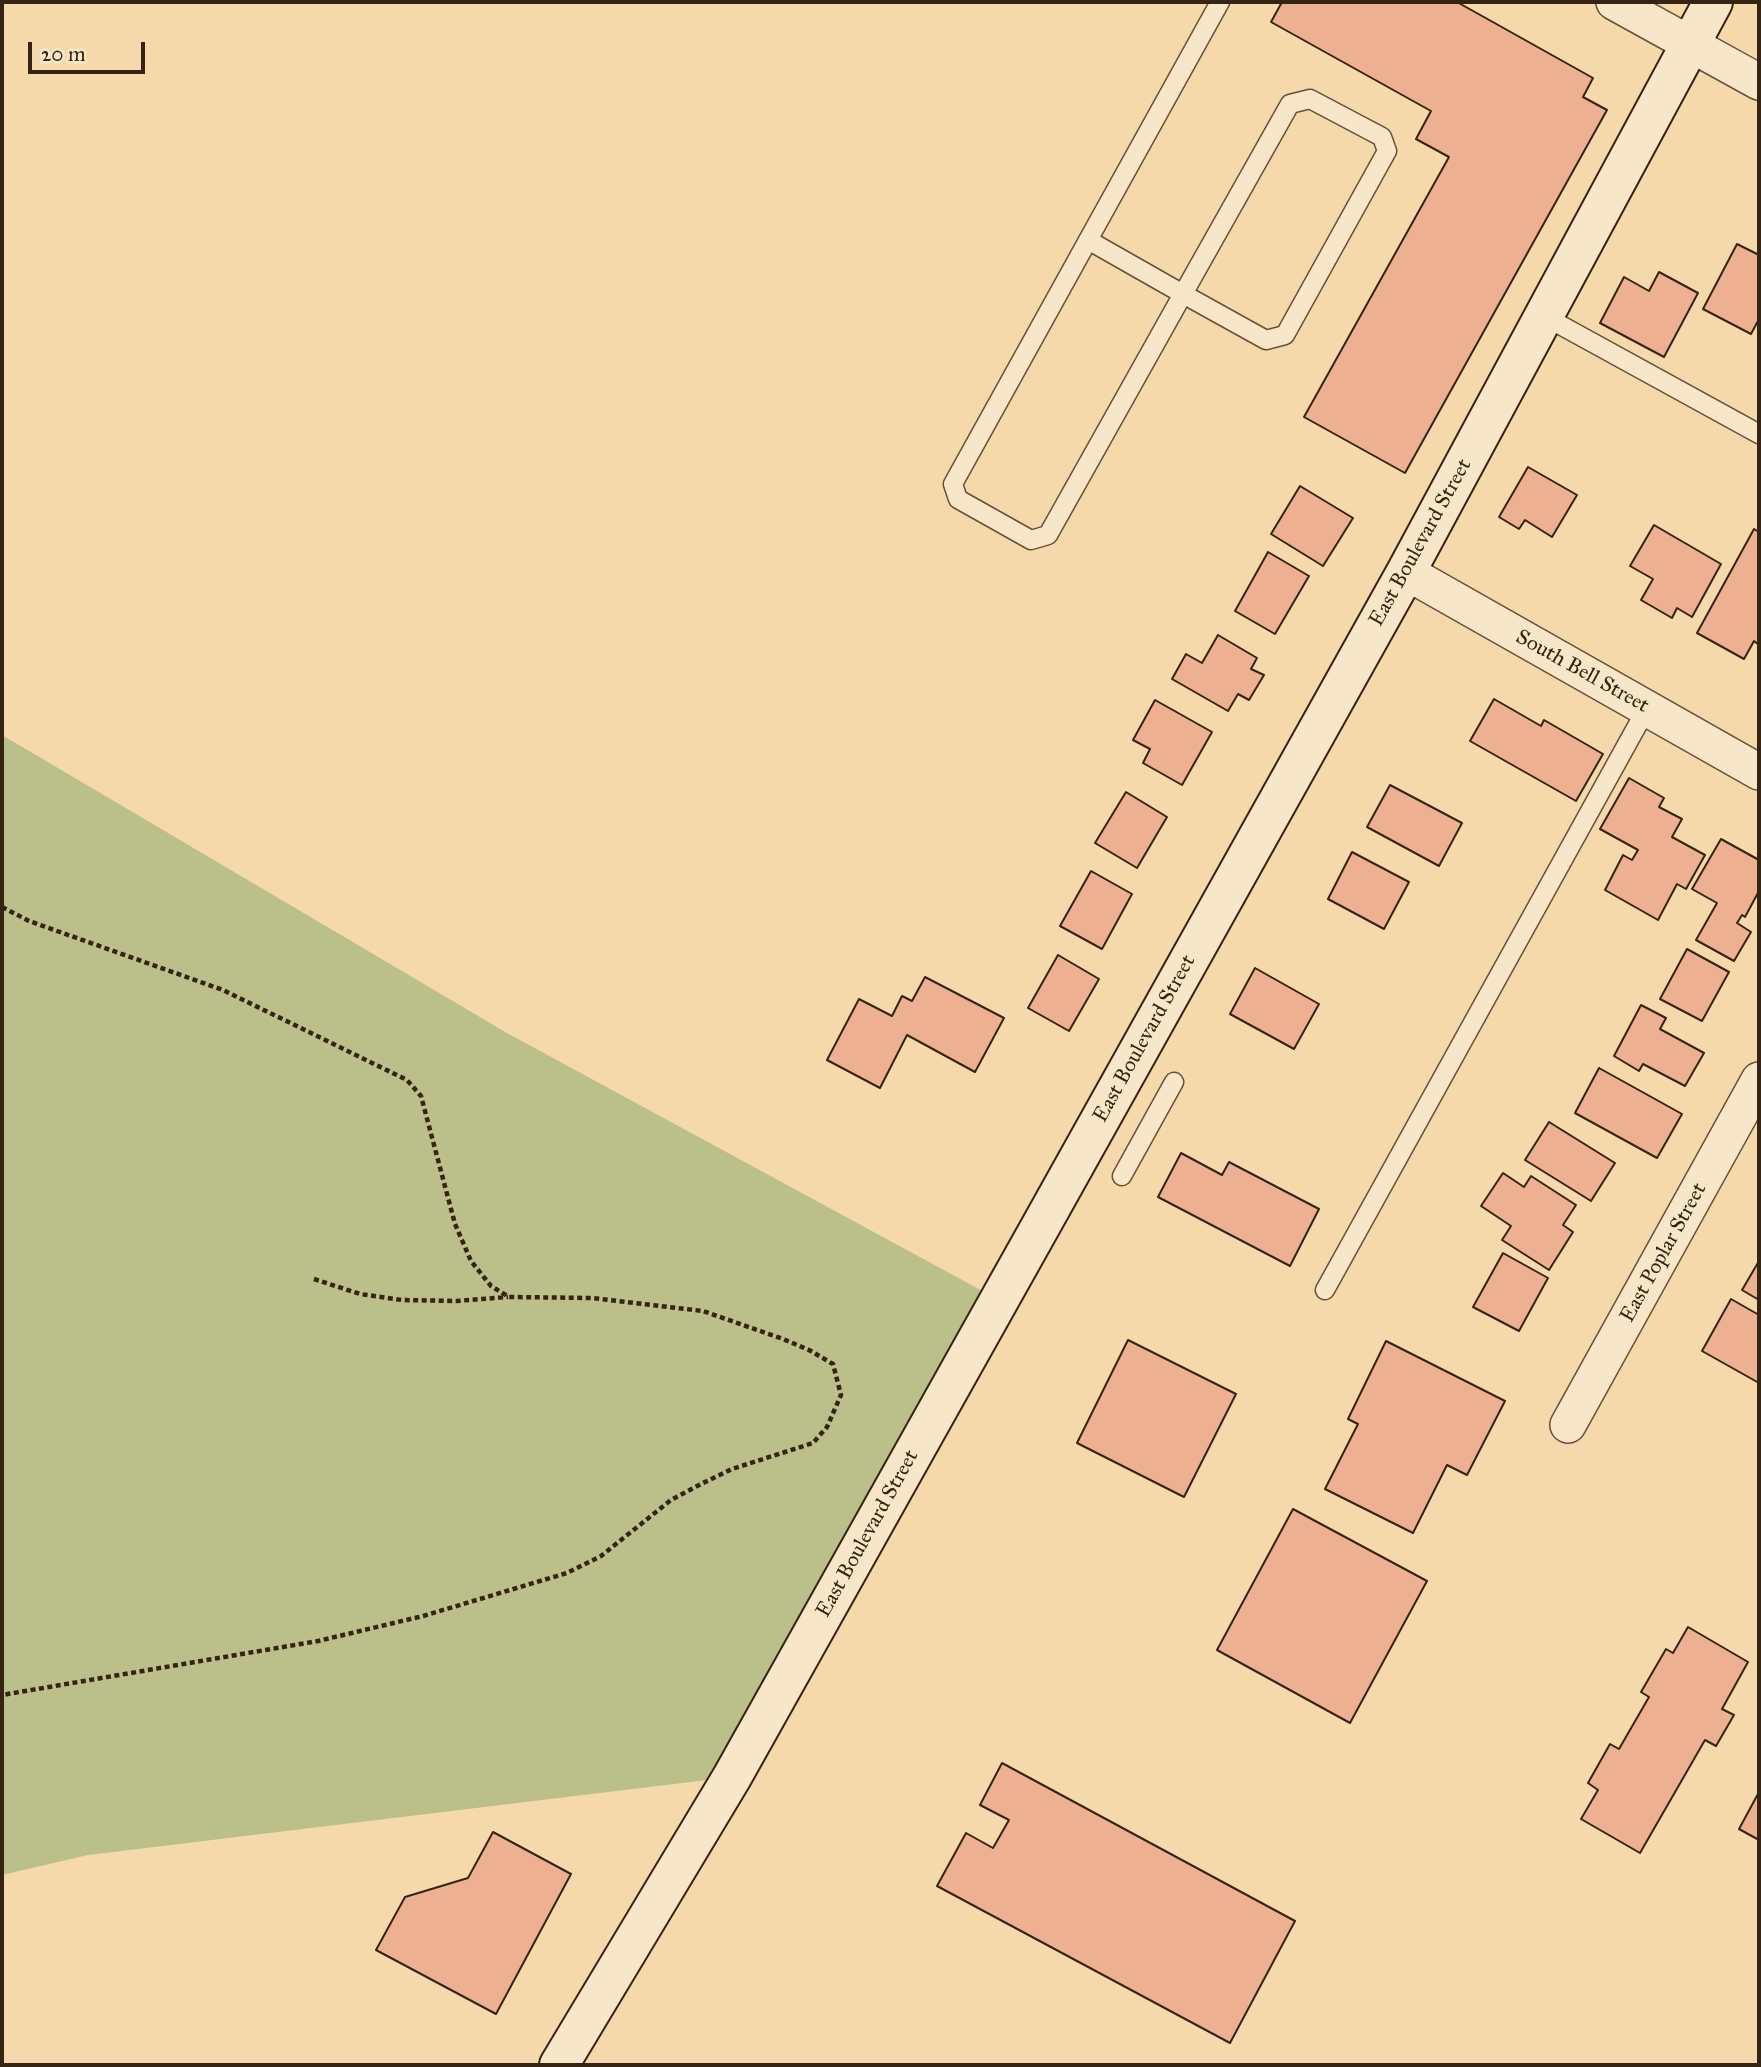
<!DOCTYPE html>
<style>
body{margin:0}
#map{position:relative;width:1761px;height:2067px;overflow:hidden;background:#f5d9aa;font-family:"IM FELL Great Primer",serif}
canvas{display:block}
.frame{position:absolute;inset:0;border:4px solid #352413;pointer-events:none}
.scale{position:absolute;left:28px;top:42px;width:117px;height:32px;box-sizing:border-box;border:4px solid #352413;border-top:0;padding-left:9px;font-size:21px;line-height:24px;white-space:nowrap;color:#352413;-webkit-text-stroke:5px #f8e6c8;paint-order:stroke}
</style>
<div id="map">
<canvas width="1761" height="2067"></canvas>
<div class="frame"></div>
<div class="scale">20 m</div>
</div>
<script>
const ctx = document.querySelector('canvas').getContext('2d');
ctx.lineJoin = 'round';
function fillPath(path, color) { ctx.fillStyle = color; ctx.fill(path, 'evenodd'); }
const poly = rows => new Path2D(rows.map(r => 'M' + r).join(''));
function trace(path, color, width, dash) { ctx.strokeStyle = color; ctx.lineWidth = width; ctx.lineCap = dash ? 'butt' : 'round'; ctx.setLineDash(dash || []); ctx.stroke(path); }
function label(font, color, halo, rows, align = 'center') {
  ctx.font = font + ' "IM FELL Great Primer",serif'; ctx.lineWidth = 5; ctx.setLineDash([]); ctx.textBaseline = 'middle'; ctx.strokeStyle = halo; ctx.fillStyle = color; for (const [text, x, y, turn = 0] of rows) {
    ctx.save(); ctx.translate(x, y); ctx.rotate((+turn || 0) * Math.PI / 180); ctx.textAlign = isNaN(turn) ? turn : align; if (halo) ctx.strokeText(text, 0, 0); ctx.fillText(text, 0, 0); ctx.restore();
  }
}
fillPath(poly([
 [2,735,507,1033,999,1300,732,1777,88,1855,2,1875]
]), '#bbbf89');
const building = poly([
 [1282,2,1457,2,1593,78,1583,97,1607,110,1405,473,1304,417,1449,157,1416,139,1431,111,1271,22,1282,2],
 [1737,244,1759,255,1759,319,1751,334,1703,309,1737,244],
 [1659,272,1698,293,1664,357,1600,323,1624,277,1649,291,1659,272],
 [1528,467,1577,495,1552,537,1525,520,1519,529,1499,517,1528,467],
 [1300,486,1353,518,1323,566,1271,534,1300,486],
 [1654,525,1721,564,1692,617,1677,608,1672,618,1641,600,1653,579,1630,566,1654,525],
 [1754,529,1759,532,1759,645,1754,641,1744,659,1697,633,1754,529],
 [1268,552,1309,576,1275,634,1235,611,1268,552],
 [1218,635,1257,658,1251,669,1264,675,1249,700,1238,694,1228,711,1172,679,1186,654,1202,663,1218,635],
 [1494,699,1541,726,1544,720,1603,754,1576,801,1470,741,1494,699],
 [1155,700,1212,732,1182,785,1143,763,1150,749,1133,740,1155,700],
 [1629,778,1664,798,1659,807,1682,819,1672,837,1705,855,1686,889,1677,884,1658,920,1605,890,1623,855,1632,860,1638,850,1600,829,1629,778],
 [1390,785,1462,823,1439,866,1367,827,1390,785],
 [1126,792,1167,817,1137,868,1095,843,1126,792],
 [1721,839,1759,860,1759,891,1745,917,1742,915,1737,923,1751,932,1734,961,1696,940,1717,903,1692,889,1721,839],
 [1352,852,1409,882,1384,929,1328,899,1352,852],
 [1091,871,1132,894,1102,949,1060,926,1091,871],
 [1687,949,1729,972,1702,1021,1660,999,1687,949],
 [1058,955,1099,979,1069,1031,1028,1008,1058,955],
 [1255,968,1319,1004,1294,1049,1230,1014,1255,968],
 [925,977,1004,1018,975,1072,907,1035,880,1088,827,1060,859,999,892,1016,902,996,912,1001,925,977],
 [1641,1005,1666,1018,1660,1029,1704,1053,1685,1086,1643,1064,1639,1071,1614,1056,1641,1005],
 [1599,1068,1682,1114,1657,1158,1575,1113,1599,1068],
 [1549,1122,1615,1163,1591,1201,1525,1160,1549,1122],
 [1181,1153,1222,1175,1229,1162,1319,1209,1290,1266,1158,1197,1181,1153],
 [1503,1173,1524,1187,1531,1176,1576,1205,1563,1225,1573,1232,1549,1270,1502,1240,1511,1226,1481,1206,1503,1173],
 [1503,1253,1548,1278,1519,1331,1473,1307,1503,1253],
 [1759,1261,1759,1300,1742,1290,1759,1261],
 [1731,1299,1759,1315,1759,1383,1702,1351,1731,1299],
 [1128,1340,1236,1394,1184,1497,1077,1443,1128,1340],
 [1386,1341,1505,1401,1467,1475,1447,1465,1413,1533,1325,1489,1358,1424,1348,1419,1386,1341],
 [1293,1509,1427,1581,1350,1723,1217,1650,1293,1509],
 [1688,1627,1748,1662,1722,1709,1734,1715,1716,1746,1705,1740,1640,1853,1581,1819,1598,1790,1588,1783,1610,1744,1619,1749,1649,1697,1641,1692,1666,1649,1673,1653,1688,1627],
 [1002,1763,1295,1921,1230,2043,937,1886,966,1833,993,1848,1009,1820,980,1805,1002,1763],
 [1759,1792,1759,1840,1739,1829,1759,1792],
 [493,1832,571,1874,496,2014,376,1950,405,1897,468,1878,493,1832]
]);
fillPath(building, '#edb191');
trace(building, '#352413', 2);
const lane = poly([
 [1088,240,1183,294,1266,340,1285,335,1387,151,1382,137,1310,99,1290,104,1183,294,1048,535,1031,540,958,499,953,484,1220,2],
 [1544,316,1759,434],
 [1122,1176,1174,1082],
 [1325,1290,1647,708]
]);
const street = poly([
 [1614,2,1759,82],
 [1406,572,1759,772],
 [1568,1425,1759,1080]
]);
const secondary = poly([
 [559,2065,732,1777,1039,1229,1406,572,1713,2]
]);
trace(lane, '#655139', 21);
trace(street, '#655139', 38);
trace(secondary, '#352413', 42);
trace(poly([
 [2,907,29,921,223,990,407,1080,421,1096,455,1224,471,1261,491,1286,509,1297,592,1298,703,1311,783,1339,809,1350,833,1364,841,1395,827,1427,813,1443,732,1469,703,1483,671,1500,601,1556,567,1573,423,1616,318,1641,2,1695],
 [314,1279,360,1294,402,1300,456,1301,508,1297]
]), '#352413', 4.5, [5, 3.5]);
trace(lane, '#f8e6c8', 18);
trace(street, '#f8e6c8', 35);
trace(secondary, '#f8e6c8', 38);
label('21px', '#352413', '#f8e6c8', [
 ["East Boulevard Street",1421,543,-61],
 ["South Bell Street",1582,672,29],
 ["East Boulevard Street",1145,1039,-61],
 ["East Poplar Street",1664,1253,-61],
 ["East Boulevard Street",868,1534,-61]
]);
</script>
